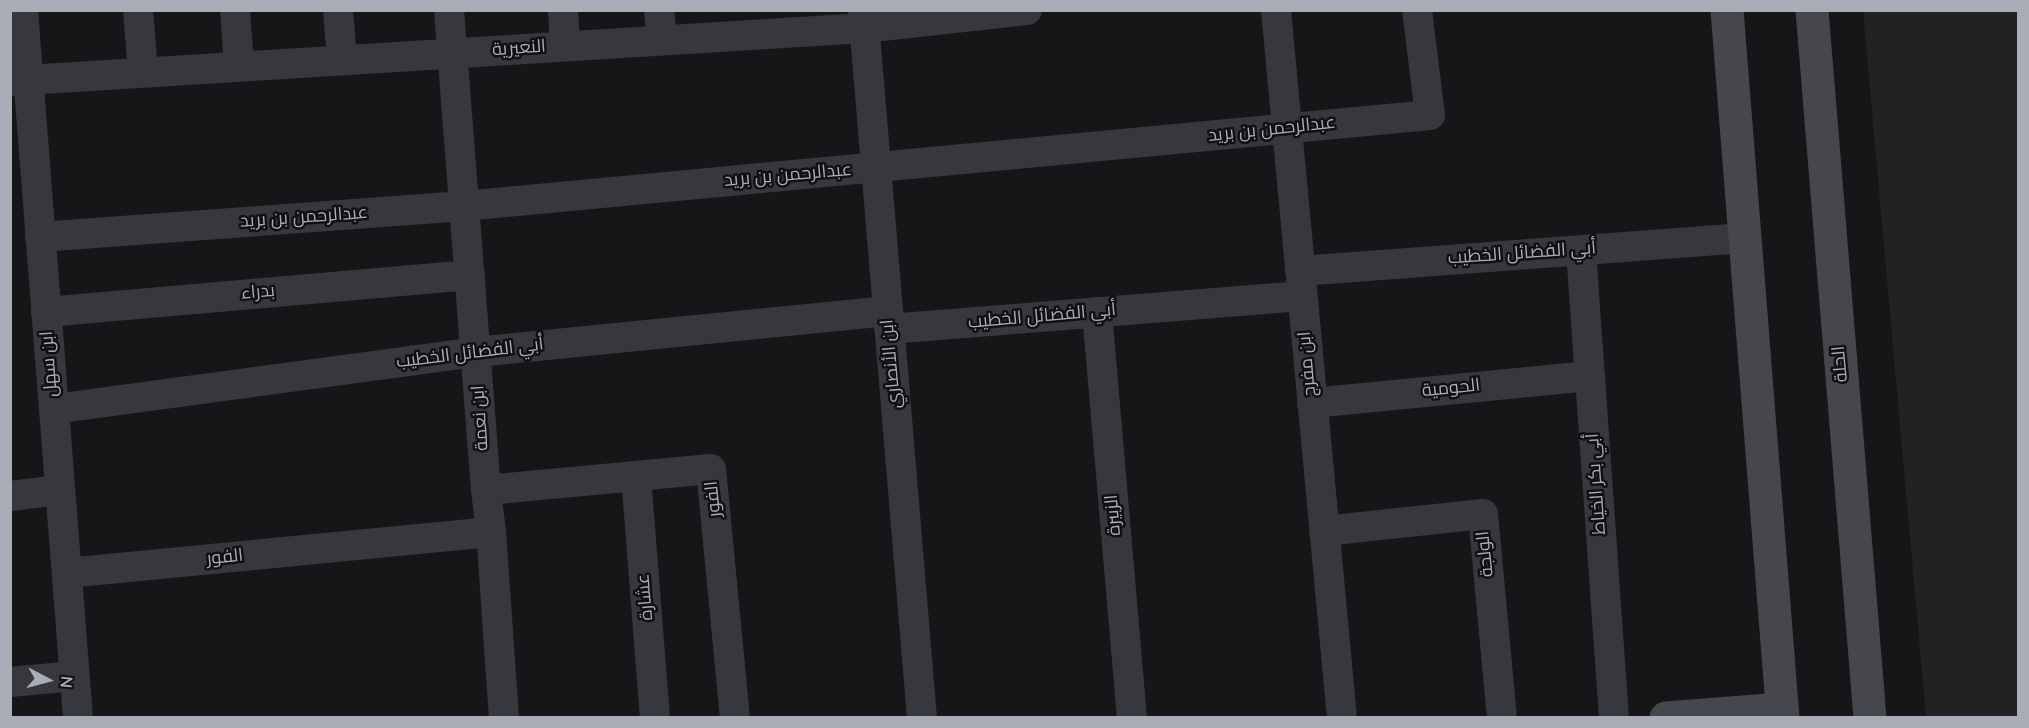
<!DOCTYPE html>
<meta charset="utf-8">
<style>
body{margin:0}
#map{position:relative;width:2029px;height:728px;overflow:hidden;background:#161618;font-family:"Nunito Sans",sans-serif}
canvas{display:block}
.frame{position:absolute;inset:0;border:12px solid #a8adb8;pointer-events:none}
.north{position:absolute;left:18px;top:650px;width:60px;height:60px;-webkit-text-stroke:4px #111113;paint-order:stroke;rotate:96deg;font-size:16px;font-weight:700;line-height:24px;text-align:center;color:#a8adb8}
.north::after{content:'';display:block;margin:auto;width:21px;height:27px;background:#a8adb8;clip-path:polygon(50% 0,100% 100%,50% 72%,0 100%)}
</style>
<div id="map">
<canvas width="2029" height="728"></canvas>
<div class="frame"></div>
<div class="north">N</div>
</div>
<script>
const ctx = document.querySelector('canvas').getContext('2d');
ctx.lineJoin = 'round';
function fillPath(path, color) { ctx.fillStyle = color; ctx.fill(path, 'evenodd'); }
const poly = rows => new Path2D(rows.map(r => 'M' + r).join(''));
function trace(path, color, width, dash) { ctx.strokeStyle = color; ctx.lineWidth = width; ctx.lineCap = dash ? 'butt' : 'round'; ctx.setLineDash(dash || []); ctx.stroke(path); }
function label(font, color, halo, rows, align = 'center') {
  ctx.font = font + ' "Nunito Sans",Cairo,sans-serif'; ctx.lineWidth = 5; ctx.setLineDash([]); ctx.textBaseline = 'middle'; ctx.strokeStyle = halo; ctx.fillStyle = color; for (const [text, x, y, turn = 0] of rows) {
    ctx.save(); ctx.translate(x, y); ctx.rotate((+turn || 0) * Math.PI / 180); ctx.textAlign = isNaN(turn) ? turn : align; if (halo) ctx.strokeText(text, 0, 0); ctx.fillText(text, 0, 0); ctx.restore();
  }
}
fillPath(poly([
 [1863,11,2018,11,2018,717,1926,717]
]), '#222225');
trace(poly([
 [23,10,78,718],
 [138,10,143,72],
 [235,10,239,66],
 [338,10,342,60],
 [449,10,486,490,491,532,504,718],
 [563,10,565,46],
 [659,10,662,40],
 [863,10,922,718],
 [1276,10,1342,718],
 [10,81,864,28,1027,10],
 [40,237,464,206,1430,115,1417,10],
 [1581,250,1614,718],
 [1300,271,1745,238],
 [46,312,470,275],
 [1097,312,1132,718],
 [889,329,1302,296],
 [1312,403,1590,376],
 [54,409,476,352,888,311],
 [636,476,655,718],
 [486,490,711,469,735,718],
 [10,496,60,490],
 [1324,531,1483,514,1502,718],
 [67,573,491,532],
 [10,682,74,676]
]), '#37383d', 30);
trace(poly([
 [1727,10,1783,718],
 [1812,10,1870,718],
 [1666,718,1782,709]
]), '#45474d', 33);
label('18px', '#a8adb8', '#111113', [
 ["النعيرية",519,49,-4],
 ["عبدالرحمن بن بريد",1272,130,-6],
 ["عبدالرحمن بن بريد",788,176,-5],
 ["عبدالرحمن بن بريد",304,218,-4],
 ["أبي الفضائل الخطيب",1522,254,-4],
 ["بدراء",258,293,-5],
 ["أبي الفضائل الخطيب",1042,317,-5],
 ["أبي الفضائل الخطيب",470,354,-7],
 ["ابن سهل",50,364,-94],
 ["ابن الأنصاري",892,364,-95],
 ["ابن مفرج",1308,364,-95],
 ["الحلة",1841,364,-95],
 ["الحومية",1451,389,-6],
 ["ابن نعمة",481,418,-94],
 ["أبي بكر الخياط",1597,484,-94],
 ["الفور",714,499,-96],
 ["الزبيرة",1114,515,-95],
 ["الولجة",1486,554,-96],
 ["الفور",225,558,-6],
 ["عشارة",646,597,-95]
]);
</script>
